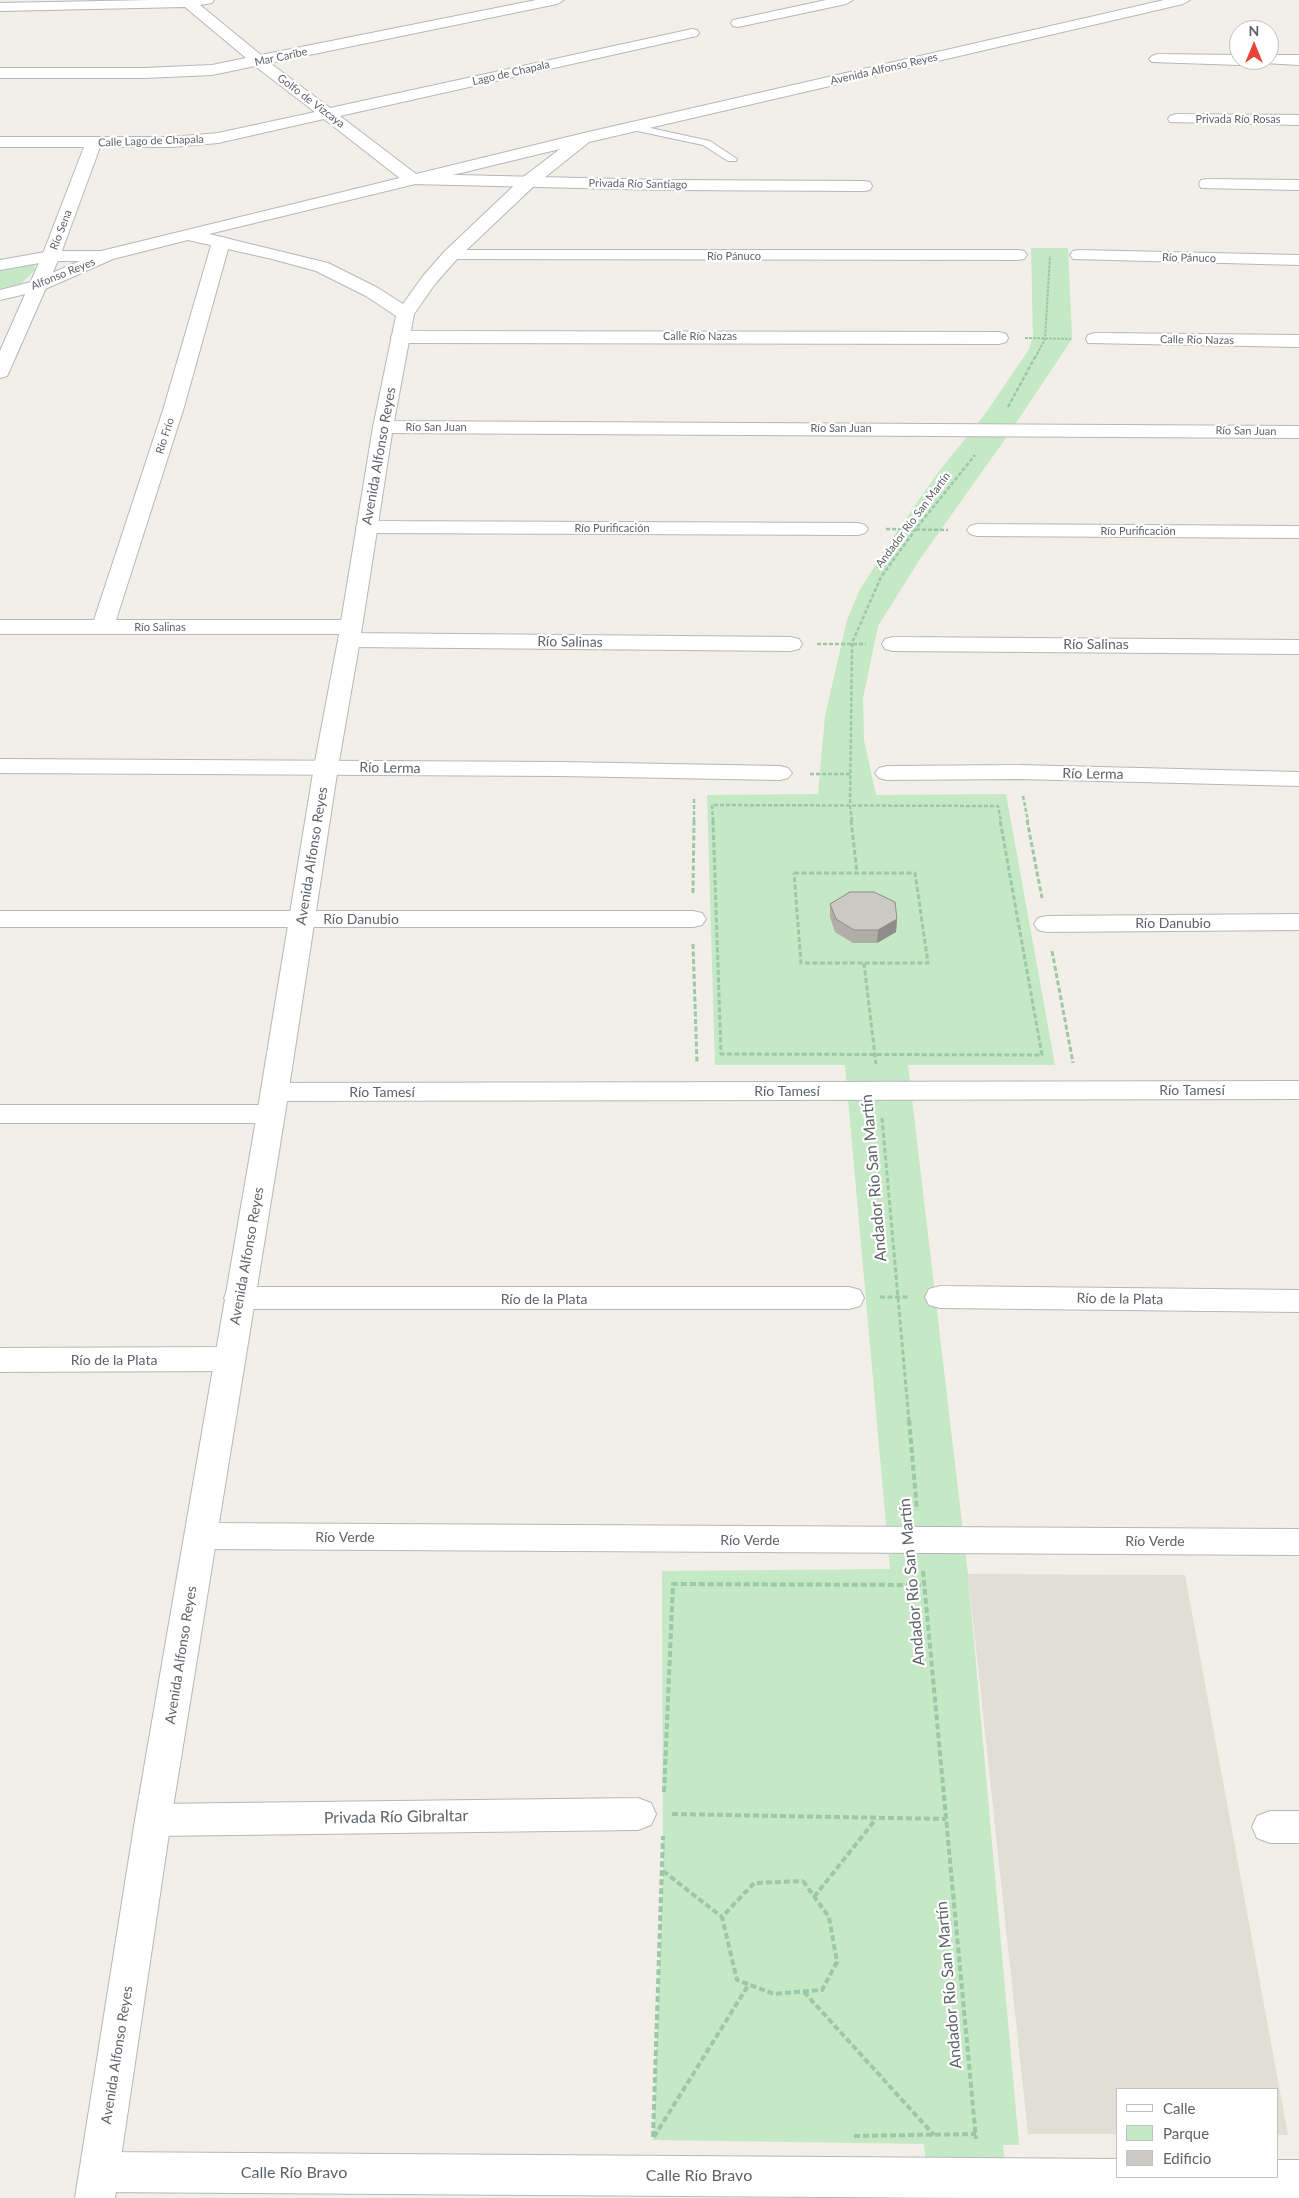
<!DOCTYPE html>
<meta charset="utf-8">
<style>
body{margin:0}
#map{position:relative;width:1299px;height:2198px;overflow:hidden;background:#f1efe8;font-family:Lato,sans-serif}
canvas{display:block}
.legend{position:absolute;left:1116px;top:2088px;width:162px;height:90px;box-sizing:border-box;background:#fff;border:1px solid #bfc1c3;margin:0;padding:6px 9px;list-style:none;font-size:15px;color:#5f6368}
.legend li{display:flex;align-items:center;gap:10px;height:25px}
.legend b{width:25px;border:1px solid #bfc1c3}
.north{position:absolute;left:1229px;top:20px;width:50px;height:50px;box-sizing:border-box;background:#fff;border:1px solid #bfc1c3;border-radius:50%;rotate:0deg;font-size:14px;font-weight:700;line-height:20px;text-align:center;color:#5f6368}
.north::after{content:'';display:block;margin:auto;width:18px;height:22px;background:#ea4335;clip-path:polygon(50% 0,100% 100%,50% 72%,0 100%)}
</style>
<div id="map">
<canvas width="1299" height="2198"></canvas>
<ul class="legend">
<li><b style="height:6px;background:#fff"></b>Calle</li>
<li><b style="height:14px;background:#c5e8c5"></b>Parque</li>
<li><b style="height:14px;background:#cccac5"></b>Edificio</li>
</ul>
<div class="north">N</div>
</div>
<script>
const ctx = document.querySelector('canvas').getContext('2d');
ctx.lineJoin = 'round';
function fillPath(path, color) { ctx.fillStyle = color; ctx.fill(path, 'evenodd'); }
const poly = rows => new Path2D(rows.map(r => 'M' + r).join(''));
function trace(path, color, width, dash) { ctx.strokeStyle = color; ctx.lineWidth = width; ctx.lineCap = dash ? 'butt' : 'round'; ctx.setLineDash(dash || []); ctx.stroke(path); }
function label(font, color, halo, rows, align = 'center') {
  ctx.font = font + ' Lato,sans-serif'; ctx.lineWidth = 4.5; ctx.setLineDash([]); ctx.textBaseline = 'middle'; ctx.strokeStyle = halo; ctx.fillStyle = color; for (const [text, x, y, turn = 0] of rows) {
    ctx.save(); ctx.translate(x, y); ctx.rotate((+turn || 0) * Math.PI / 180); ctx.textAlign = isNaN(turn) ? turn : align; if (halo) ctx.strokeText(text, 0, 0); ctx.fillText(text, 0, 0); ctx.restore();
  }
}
fillPath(poly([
 [968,1574,1185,1575,1288,2135,1278,2135,1278,2089,1118,2089,1118,2134,1028,2134]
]), '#e1ded6');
fillPath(poly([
 [1031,248,1068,248,1072,339,1006,438,920,559,878,626,863,698,864,740,876,795,1006,794,1055,1065,908,1065,968,1574,1019,2145,1003,2145,1009,2198,929,2198,924,2144,653,2140,663,1871,662,1571,890,1569,845,1065,715,1065,707,795,818,794,825,716,847,620,859,591,898,530,937,474,985,414,1028,351,1033,338],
 [33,261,35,270,21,284,0,289,0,267]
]), '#c5e8c5');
const service = poly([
 [632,124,710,141,737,159,736,161,728,161,703,145,628,129,628,125,632,124]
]);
const minor = poly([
 [151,0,214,0,212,3,200,5,261,55,536,0,564,0,557,4,270,63,330,108,692,29,697,30,699,33,697,36,692,37,340,116,416,174,664,180,864,181,870,182,872,186,870,190,864,191,664,190,412,184,406,183,324,119,218,143,172,147,100,147,60,256,9,372,7,376,0,378,0,351,42,256,84,147,0,147,0,137,172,137,218,133,315,112,255,66,212,75,144,78,0,78,0,68,144,68,212,65,246,58,185,7,0,11,0,3,151,0],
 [826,0,853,0,846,4,738,27,733,26,731,23,733,20,738,19,826,0],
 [1157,54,1239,55,1239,60,1247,60,1244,63,1239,65,1152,62,1149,59,1152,56,1157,54],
 [1269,55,1299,55,1299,65,1264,63,1261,60,1269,60,1269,55],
 [1176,114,1299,115,1299,125,1170,122,1168,119,1170,116,1176,114],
 [1207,179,1299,180,1299,190,1201,188,1199,184,1201,180,1207,179],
 [221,237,227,238,230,242,184,407,116,620,350,620,358,622,361,627,358,632,351,633,791,637,799,639,802,644,799,649,791,651,349,647,341,645,338,640,341,635,348,634,0,634,0,620,94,620,164,407,212,242,215,238,221,237],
 [451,250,1018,250,1024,251,1027,255,1024,259,1018,260,445,259,442,255,445,251,451,250],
 [1079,250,1299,255,1299,265,1073,259,1070,255,1073,251,1079,250],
 [400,331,999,332,1006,334,1008,338,1006,342,999,344,400,343,393,341,391,337,393,333,400,331],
 [1095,333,1299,335,1299,347,1088,343,1086,339,1088,335,1095,333],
 [383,421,1299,426,1299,438,383,433,376,431,373,427,376,423,383,421],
 [366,521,858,523,865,525,868,529,865,533,858,535,366,533,359,531,356,527,359,523,366,521],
 [977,524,1299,526,1299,538,977,536,970,534,967,530,970,526,977,524],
 [893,637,1299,640,1299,654,893,651,885,649,882,644,885,639,893,637],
 [0,759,561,762,780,766,788,768,792,773,788,778,780,780,561,776,0,773,0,759],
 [1019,765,1299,772,1299,786,1019,779,887,780,879,778,875,773,879,768,887,766,1019,765],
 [0,911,693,911,702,913,706,919,702,925,693,927,0,927,0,911],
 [1299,914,1299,930,1047,932,1038,930,1034,924,1038,918,1047,916,1299,914],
 [1299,1081,1299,1099,275,1101,265,1099,261,1092,265,1085,275,1083,1299,1081],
 [0,1105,271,1105,281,1107,285,1114,281,1121,271,1123,0,1123,0,1105],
 [940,1286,1299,1290,1299,1312,940,1308,929,1305,925,1297,929,1289,940,1286],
 [239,1287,849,1287,860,1290,864,1298,860,1306,849,1309,239,1309,228,1306,224,1298,228,1290,239,1287],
 [229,1347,240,1351,244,1359,240,1367,229,1371,0,1372,0,1348,229,1347],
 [201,1523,1299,1529,1299,1555,201,1549,189,1545,185,1536,189,1527,201,1523],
 [638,1798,651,1803,656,1814,651,1825,638,1830,153,1836,140,1831,135,1820,140,1809,153,1804,638,1798],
 [1270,1811,1299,1811,1299,1843,1270,1843,1257,1838,1252,1827,1257,1816,1270,1811],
 [100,2152,1118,2159,1118,2177,1278,2177,1278,2160,1299,2160,1299,2198,972,2198,100,2192,86,2186,80,2172,86,2158,100,2152]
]);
const tertiary = poly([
 [1164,0,1190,0,1183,4,589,142,534,186,457,259,435,284,414,314,393,427,360,640,338,767,285,1114,171,1820,115,2198,75,2198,135,1820,257,1114,314,767,338,640,373,427,396,316,366,296,316,271,272,259,188,240,113,259,43,290,0,300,0,290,31,282,80,261,51,261,0,270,0,260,51,251,101,251,584,133,1164,0],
 [560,149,522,178,445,251,423,276,403,304,378,288,328,263,209,234,560,149]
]);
trace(service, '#b5b8bc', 2);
trace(minor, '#b5b8bc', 2);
trace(tertiary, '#b5b8bc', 2);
trace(poly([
 [1025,338,1071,339],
 [1035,358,1045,339,1050,256]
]), '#9cc7a9', 2, [3, 1]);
trace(poly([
 [1008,407,1035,357],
 [886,529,948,530],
 [817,644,866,644],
 [810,774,852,774],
 [1023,796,1028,821],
 [694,821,694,797],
 [713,821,712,805,998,806,1001,821],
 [852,821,850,806,852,643,881,577,915,530,975,455]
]), '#9cc7a9', 2.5, [4, 2]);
trace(poly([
 [713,820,721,1054,1042,1055,1000,820],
 [851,820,857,873],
 [1027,820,1042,898],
 [794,873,915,873,928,963,801,963,794,873],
 [693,893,694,820],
 [693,944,697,1063],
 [1052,951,1073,1063],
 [864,963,876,1064],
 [882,1118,909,1421],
 [880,1297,908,1297]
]), '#9cc7a9', 3, [5, 2.5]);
trace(poly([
 [909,1420,917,1510],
 [923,1571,976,2139],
 [664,1792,673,1584,925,1585],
 [672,1814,946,1819],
 [663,1871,722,1917],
 [803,1881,829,1917,837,1962,822,1990,774,1994,737,1980,722,1917,754,1883,803,1881],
 [814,1897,876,1819],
 [804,1992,934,2135],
 [854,2136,976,2134],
 [653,2137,663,1836],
 [654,2137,749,1984]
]), '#9cc7a9', 4, [6, 3]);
fillPath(service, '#fff');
fillPath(minor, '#fff');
fillPath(tertiary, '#fff');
fillPath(poly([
 [830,904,897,919,896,932,877,943,853,943,835,932,830,917]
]), '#afaea9');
fillPath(poly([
 [897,919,896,932,877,943,878,930]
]), '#8f8d8a');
const building = poly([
 [850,892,874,892,895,902,897,919,878,930,854,930,836,919,830,904,850,892]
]);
fillPath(building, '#cccac5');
trace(building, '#8f8d8a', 1);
label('11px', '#5f6368', '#fff', [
 ["Mar Caribe",281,57,-12],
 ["Avenida Alfonso Reyes",884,69,-13],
 ["Lago de Chapala",511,73,-13],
 ["Golfo de Vizcaya",311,101,37],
 ["Privada Río Rosas",1238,119],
 ["Calle Lago de Chapala",151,141,-2],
 ["Privada Río Santiago",638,184,1],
 ["Río Sena",61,230,-69],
 ["Río Pánuco",734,256],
 ["Río Pánuco",1189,258,1],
 ["Alfonso Reyes",63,274,-22],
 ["Calle Río Nazas",700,336],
 ["Calle Río Nazas",1197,340,1],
 ["Río San Juan",436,427],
 ["Río San Juan",841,428],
 ["Río San Juan",1246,431,1],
 ["Río Frío",165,436,-72],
 ["Andador Río San Martín",913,520,-53],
 ["Río Purificación",612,528],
 ["Río Purificación",1138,531],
 ["Río Salinas",160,627]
]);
label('14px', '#5f6368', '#fff', [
 ["Avenida Alfonso Reyes",379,456,-80],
 ["Río Salinas",570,642,1],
 ["Río Salinas",1096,644],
 ["Río Lerma",390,768,1],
 ["Río Lerma",1093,774,1],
 ["Avenida Alfonso Reyes",312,856,-81],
 ["Río Danubio",361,919],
 ["Río Danubio",1173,923],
 ["Río Tamesí",1192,1090],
 ["Río Tamesí",787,1091],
 ["Río Tamesí",382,1092],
 ["Avenida Alfonso Reyes",247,1256,-80],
 ["Río de la Plata",544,1299],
 ["Río de la Plata",1120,1299,1],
 ["Río de la Plata",114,1360],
 ["Río Verde",345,1537],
 ["Río Verde",750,1540],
 ["Río Verde",1155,1541],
 ["Avenida Alfonso Reyes",181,1655,-81],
 ["Avenida Alfonso Reyes",117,2055,-81]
]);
label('16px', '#5f6368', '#fff', [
 ["Andador Río San Martín",874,1178,-95],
 ["Andador Río San Martín",912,1582,-95],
 ["Privada Río Gibraltar",396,1817,-1],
 ["Andador Río San Martín",949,1985,-95],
 ["Calle Río Bravo",294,2173],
 ["Calle Río Bravo",699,2176]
]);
</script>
